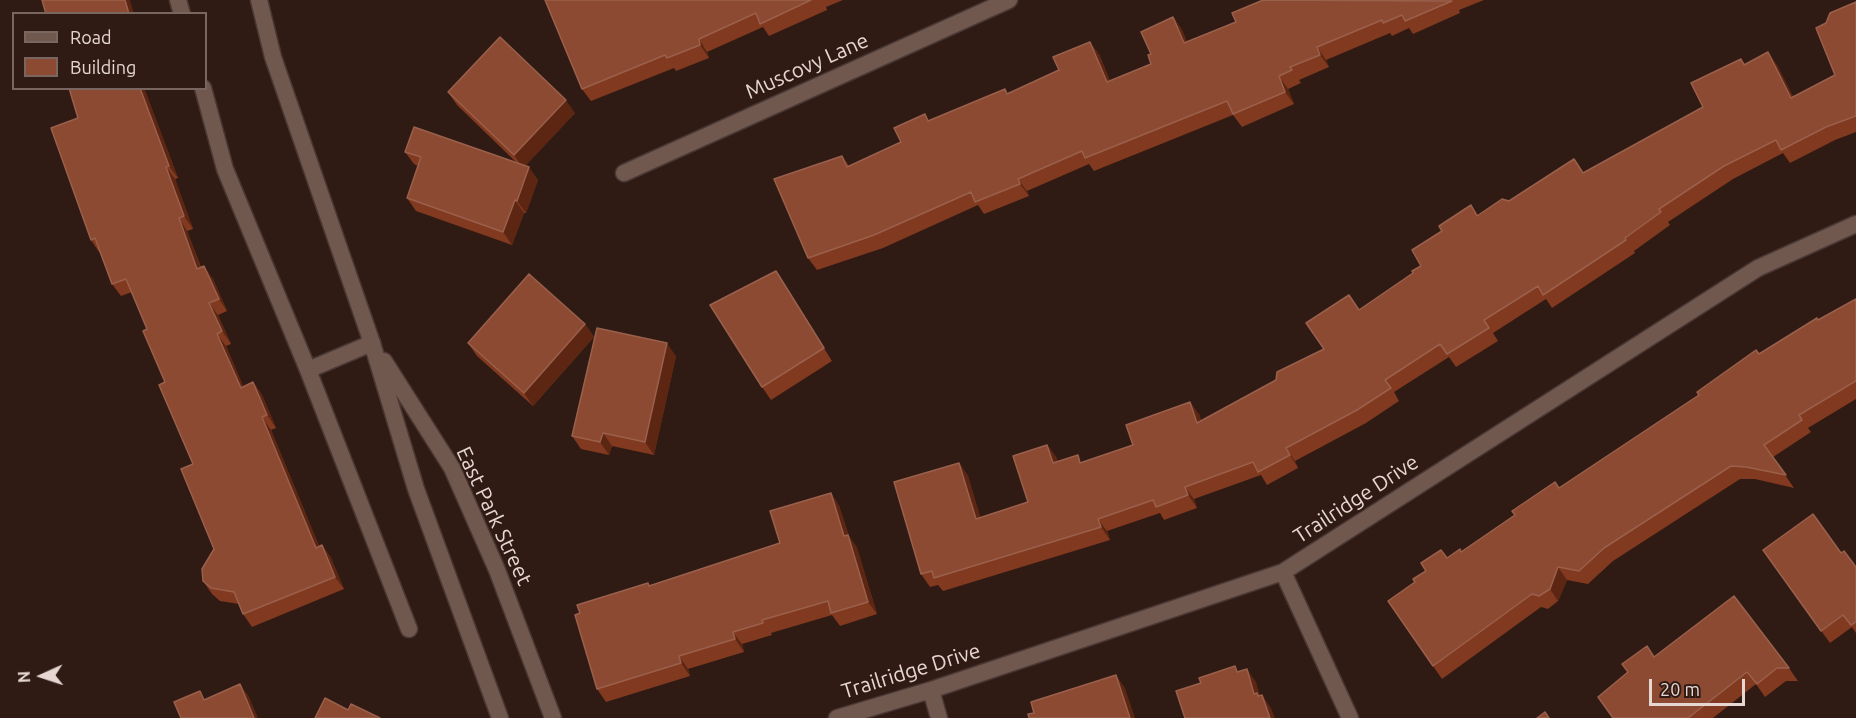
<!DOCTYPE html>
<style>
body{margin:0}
#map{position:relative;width:1856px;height:718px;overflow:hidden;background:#301b14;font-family:Ubuntu,sans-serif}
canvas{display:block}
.legend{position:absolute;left:12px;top:12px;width:195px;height:78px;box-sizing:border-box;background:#301b14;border:2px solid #796660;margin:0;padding:8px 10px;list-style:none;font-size:18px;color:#e6d7d2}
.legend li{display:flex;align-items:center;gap:12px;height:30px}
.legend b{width:30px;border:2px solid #796660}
.north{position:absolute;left:12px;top:646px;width:60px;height:60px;-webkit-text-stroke:4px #301b14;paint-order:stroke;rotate:267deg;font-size:16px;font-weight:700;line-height:24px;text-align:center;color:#e6d7d2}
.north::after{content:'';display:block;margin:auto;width:21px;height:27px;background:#e6d7d2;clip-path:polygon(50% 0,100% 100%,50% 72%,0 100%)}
.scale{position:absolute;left:1649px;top:679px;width:96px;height:27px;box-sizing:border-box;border:3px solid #e6d7d2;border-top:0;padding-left:8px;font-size:18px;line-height:21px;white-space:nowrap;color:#e6d7d2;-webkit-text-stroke:4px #301b14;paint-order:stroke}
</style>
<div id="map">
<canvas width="1856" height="718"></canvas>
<ul class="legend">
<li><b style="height:8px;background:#71584f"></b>Road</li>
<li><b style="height:16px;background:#8c4a33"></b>Building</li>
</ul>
<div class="north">N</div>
<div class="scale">20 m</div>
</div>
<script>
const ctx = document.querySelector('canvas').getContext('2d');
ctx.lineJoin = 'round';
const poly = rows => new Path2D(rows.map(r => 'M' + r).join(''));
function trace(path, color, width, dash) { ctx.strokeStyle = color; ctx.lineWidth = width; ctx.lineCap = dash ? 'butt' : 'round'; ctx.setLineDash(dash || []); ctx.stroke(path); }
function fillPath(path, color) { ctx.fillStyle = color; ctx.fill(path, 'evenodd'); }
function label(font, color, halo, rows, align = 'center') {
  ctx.font = font + ' Ubuntu,sans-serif'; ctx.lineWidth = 4.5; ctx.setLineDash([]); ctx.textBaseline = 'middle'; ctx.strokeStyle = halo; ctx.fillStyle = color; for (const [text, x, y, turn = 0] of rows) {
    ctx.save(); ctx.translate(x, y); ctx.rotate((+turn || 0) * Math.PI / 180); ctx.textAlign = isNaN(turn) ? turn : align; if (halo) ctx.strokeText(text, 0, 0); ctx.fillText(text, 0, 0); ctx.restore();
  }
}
const service = poly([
 [178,0,182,14],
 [203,88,225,169,308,370,409,629],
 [308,370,372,343]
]);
const minor = poly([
 [624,173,1009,0],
 [1283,572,1350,718],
 [931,690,939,718],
 [837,718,931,690,1283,572,1758,268,1856,224]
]);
const tertiary = poly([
 [259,0,273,57,372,343,416,489,500,718],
 [384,361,452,468,497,570,553,718]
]);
trace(service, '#493734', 19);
trace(minor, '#493734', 19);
trace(tertiary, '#493734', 19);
trace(service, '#71584f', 16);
trace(minor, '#71584f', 16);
trace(tertiary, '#71584f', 16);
fillPath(poly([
 [545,0,843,0,826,7,827,10,769,36,763,27,707,52,709,58,676,71,674,68,591,101,582,89],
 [1263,0,1484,0,1459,10,1460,13,1413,34,1409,28,1392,36,1390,33,1326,60,1329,67,1299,80,1301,83,1288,89,1294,104,1242,127,1233,115,1094,171,1089,164,1027,191,1029,196,984,214,978,205,883,248,817,270,808,258,842,156,849,166,901,142,929,120,1008,93,1099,54,1110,81,1151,64,1151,54,1173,17,1182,30,1187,42,1236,22],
 [1856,2,1856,132,1835,140,1790,163,1783,153,1733,179,1668,222,1670,225,1634,251,1635,253,1552,308,1546,299,1493,333,1498,341,1456,367,1449,357,1394,392,1399,401,1366,423,1295,461,1298,468,1267,485,1261,475,1194,499,1197,508,1164,520,1160,513,1107,531,1110,540,943,591,938,585,930,587,921,574,959,463,968,476,980,518,1028,502,1047,445,1056,457,1058,462,1083,463,1133,445,1199,414,1201,421,1276,380,1324,349,1359,310,1413,273,1421,266,1442,231,1471,205,1478,215,1509,201,1583,173,1703,107,1741,59,1745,64,1777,65,1793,97,1835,75,1826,23],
 [144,88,178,178,175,179,193,229,187,231,201,267,213,279,227,311,218,315,231,344,226,346,243,386,253,382,262,395,276,428,271,430,319,546,322,545,331,558,344,589,252,627,243,614,239,604,220,601,212,594,203,581,214,549,193,464,147,329,132,292,121,296,112,284,101,252,99,252,91,240,78,118],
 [448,92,575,113,525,166,538,180,526,213,524,213,512,245,416,211,407,198,418,166,414,164,405,152,517,163,457,105],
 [784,284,832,361,771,400,762,387],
 [1856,299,1856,399,1808,428,1811,432,1773,457,1794,488,1755,479,1740,479,1613,561,1588,584,1567,580,1558,601,1548,609,1541,607,1442,679,1388,601,1415,582,1447,558,1461,552,1559,488,1699,395,1759,354],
 [585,324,594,337,533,406,477,356,468,343],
 [676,356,654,455,612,446,609,455,581,449,572,436],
 [831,493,839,506,849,536,857,548,877,614,840,626,832,615,771,633,772,635,742,644,744,652,688,669,690,676,606,702,597,689,650,586,780,543],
 [1763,550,1841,553,1856,567,1856,633,1852,627,1830,643],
 [1654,657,1789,668,1798,681,1786,681,1765,697,1756,684,1713,718,1613,718]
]), '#81391f');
fillPath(poly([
 [125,0,130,0,134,14,129,14],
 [1173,17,1182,30,1193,56,1184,43],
 [699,39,707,52,709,58,700,45],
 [1090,42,1099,54,1116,95,1107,82],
 [1317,47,1326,60,1329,67,1320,55],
 [1768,52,1777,65,1800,110,1791,98],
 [1279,76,1288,89,1294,104,1285,92],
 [140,88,144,88,178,178,169,166],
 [566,100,575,113,523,168,514,155],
 [166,167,175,179,193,229,184,216],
 [529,167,538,180,526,213,517,201],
 [1018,179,1027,191,1029,196,1020,184],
 [515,200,524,213,512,245,503,232],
 [179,218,187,231,206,282,197,269],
 [204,266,213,279,227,311,219,299],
 [209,303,218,315,231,344,222,331],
 [585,324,594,337,533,406,524,393],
 [217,334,226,346,249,400,241,388],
 [667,343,676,356,654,455,645,442],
 [253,382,262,395,276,428,267,415],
 [1190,402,1199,414,1206,435,1197,423],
 [262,417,271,430,325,560,316,548],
 [603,433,612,446,609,455,600,442],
 [1047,445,1056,457,1062,476,1053,463],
 [1286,448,1295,461,1298,468,1290,455],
 [959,463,968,476,985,532,976,519],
 [1185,487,1194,499,1197,508,1188,495],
 [831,493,839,506,849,536,857,548,877,614,868,602,844,536],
 [1098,519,1107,531,1110,540,1101,527],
 [322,545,331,558,344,589,335,577],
 [1558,567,1567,580,1558,601,1550,589],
 [733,632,742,644,744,652,735,639],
 [679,656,688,669,690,676,681,663],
 [1247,669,1256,682,1261,699,1254,694],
 [1116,675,1125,688,1135,718,1130,718],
 [240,684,249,697,258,718,254,718],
 [1262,695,1271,708,1275,718,1270,718]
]), '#5c2613');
const building = poly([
 [42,0,125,0,129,14,46,14,42,0],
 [545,0,811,0,760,24,756,13,699,39,700,45,667,58,665,55,582,89,545,0],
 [1263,0,1452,1,1405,21,1402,15,1383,23,1382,20,1317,47,1320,55,1290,67,1292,70,1279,76,1285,92,1233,114,1227,101,1085,158,1082,151,1018,179,1020,184,975,202,971,192,874,235,808,258,774,179,842,156,847,167,901,142,894,128,925,114,928,121,1005,89,1007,94,1059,70,1053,57,1090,42,1107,82,1151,64,1148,55,1151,54,1141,32,1173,17,1184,43,1236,22,1232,13,1263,0],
 [1856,2,1856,116,1826,127,1781,150,1776,140,1724,166,1659,209,1661,212,1625,238,1626,240,1543,295,1538,286,1484,320,1489,328,1447,354,1440,344,1385,380,1391,388,1357,410,1286,448,1290,455,1258,472,1253,462,1185,487,1188,495,1156,507,1153,500,1098,519,1101,527,934,578,932,571,921,574,894,482,959,463,976,519,1028,502,1013,456,1047,445,1053,463,1078,455,1080,463,1133,445,1126,425,1190,402,1197,423,1276,380,1277,372,1324,349,1306,323,1349,295,1359,310,1413,273,1412,271,1421,266,1412,250,1442,231,1439,226,1471,205,1477,216,1502,199,1509,201,1574,159,1583,173,1703,107,1691,83,1741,59,1744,65,1768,52,1791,98,1835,75,1816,28,1826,23,1830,13,1856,2],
 [500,37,566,100,514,155,448,92,500,37],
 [69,88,140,88,169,166,166,167,184,216,179,218,197,269,204,266,219,299,209,303,222,331,217,334,241,388,253,382,267,415,262,417,316,548,322,545,335,577,243,614,234,592,211,588,203,581,202,569,214,549,181,469,193,464,159,385,165,382,143,331,147,329,126,279,112,284,95,238,91,240,51,128,78,118,69,88],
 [414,127,529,167,517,201,515,200,503,232,407,198,421,157,405,152,414,127],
 [776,271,824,348,762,387,710,305,776,271],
 [529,274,585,324,524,393,468,343,529,274],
 [1856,299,1856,381,1799,415,1802,420,1764,445,1786,475,1746,467,1731,466,1604,548,1579,571,1558,567,1550,589,1539,596,1532,594,1433,666,1388,601,1415,582,1413,579,1426,571,1421,563,1441,550,1447,558,1460,549,1461,552,1515,515,1512,511,1555,482,1559,488,1699,395,1697,392,1756,350,1759,354,1817,318,1818,320,1856,299],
 [597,328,667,343,645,442,603,433,600,442,572,436,597,328],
 [831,493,844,536,848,535,868,602,831,613,828,601,762,620,763,623,733,632,735,639,679,656,681,663,597,689,575,615,580,613,577,605,648,583,649,586,780,543,770,511,831,493],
 [1813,514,1841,553,1844,551,1856,567,1856,622,1851,625,1843,615,1821,631,1763,550,1813,514],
 [1734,596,1789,668,1777,668,1757,684,1747,672,1688,718,1613,718,1598,697,1628,672,1622,664,1647,646,1654,657,1734,596],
 [1235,666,1237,672,1247,669,1254,694,1257,693,1258,696,1262,695,1270,718,1185,718,1176,691,1201,683,1199,678,1235,666],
 [1116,675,1130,718,1029,718,1028,714,1034,713,1031,702,1116,675],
 [240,684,254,718,181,718,174,702,200,691,204,700,240,684],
 [325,698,348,710,351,704,380,718,315,718,325,698],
 [1545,712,1549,718,1537,718,1545,712]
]);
fillPath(building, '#8c4a33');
trace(building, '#9a604c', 1.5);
label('21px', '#e6d7d2', '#301b14', [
 ["Muscovy Lane",807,66,-24],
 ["Trailridge Drive",1356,499,-33],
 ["East Park Street",494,516,65],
 ["Trailridge Drive",911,671,-17]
]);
</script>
